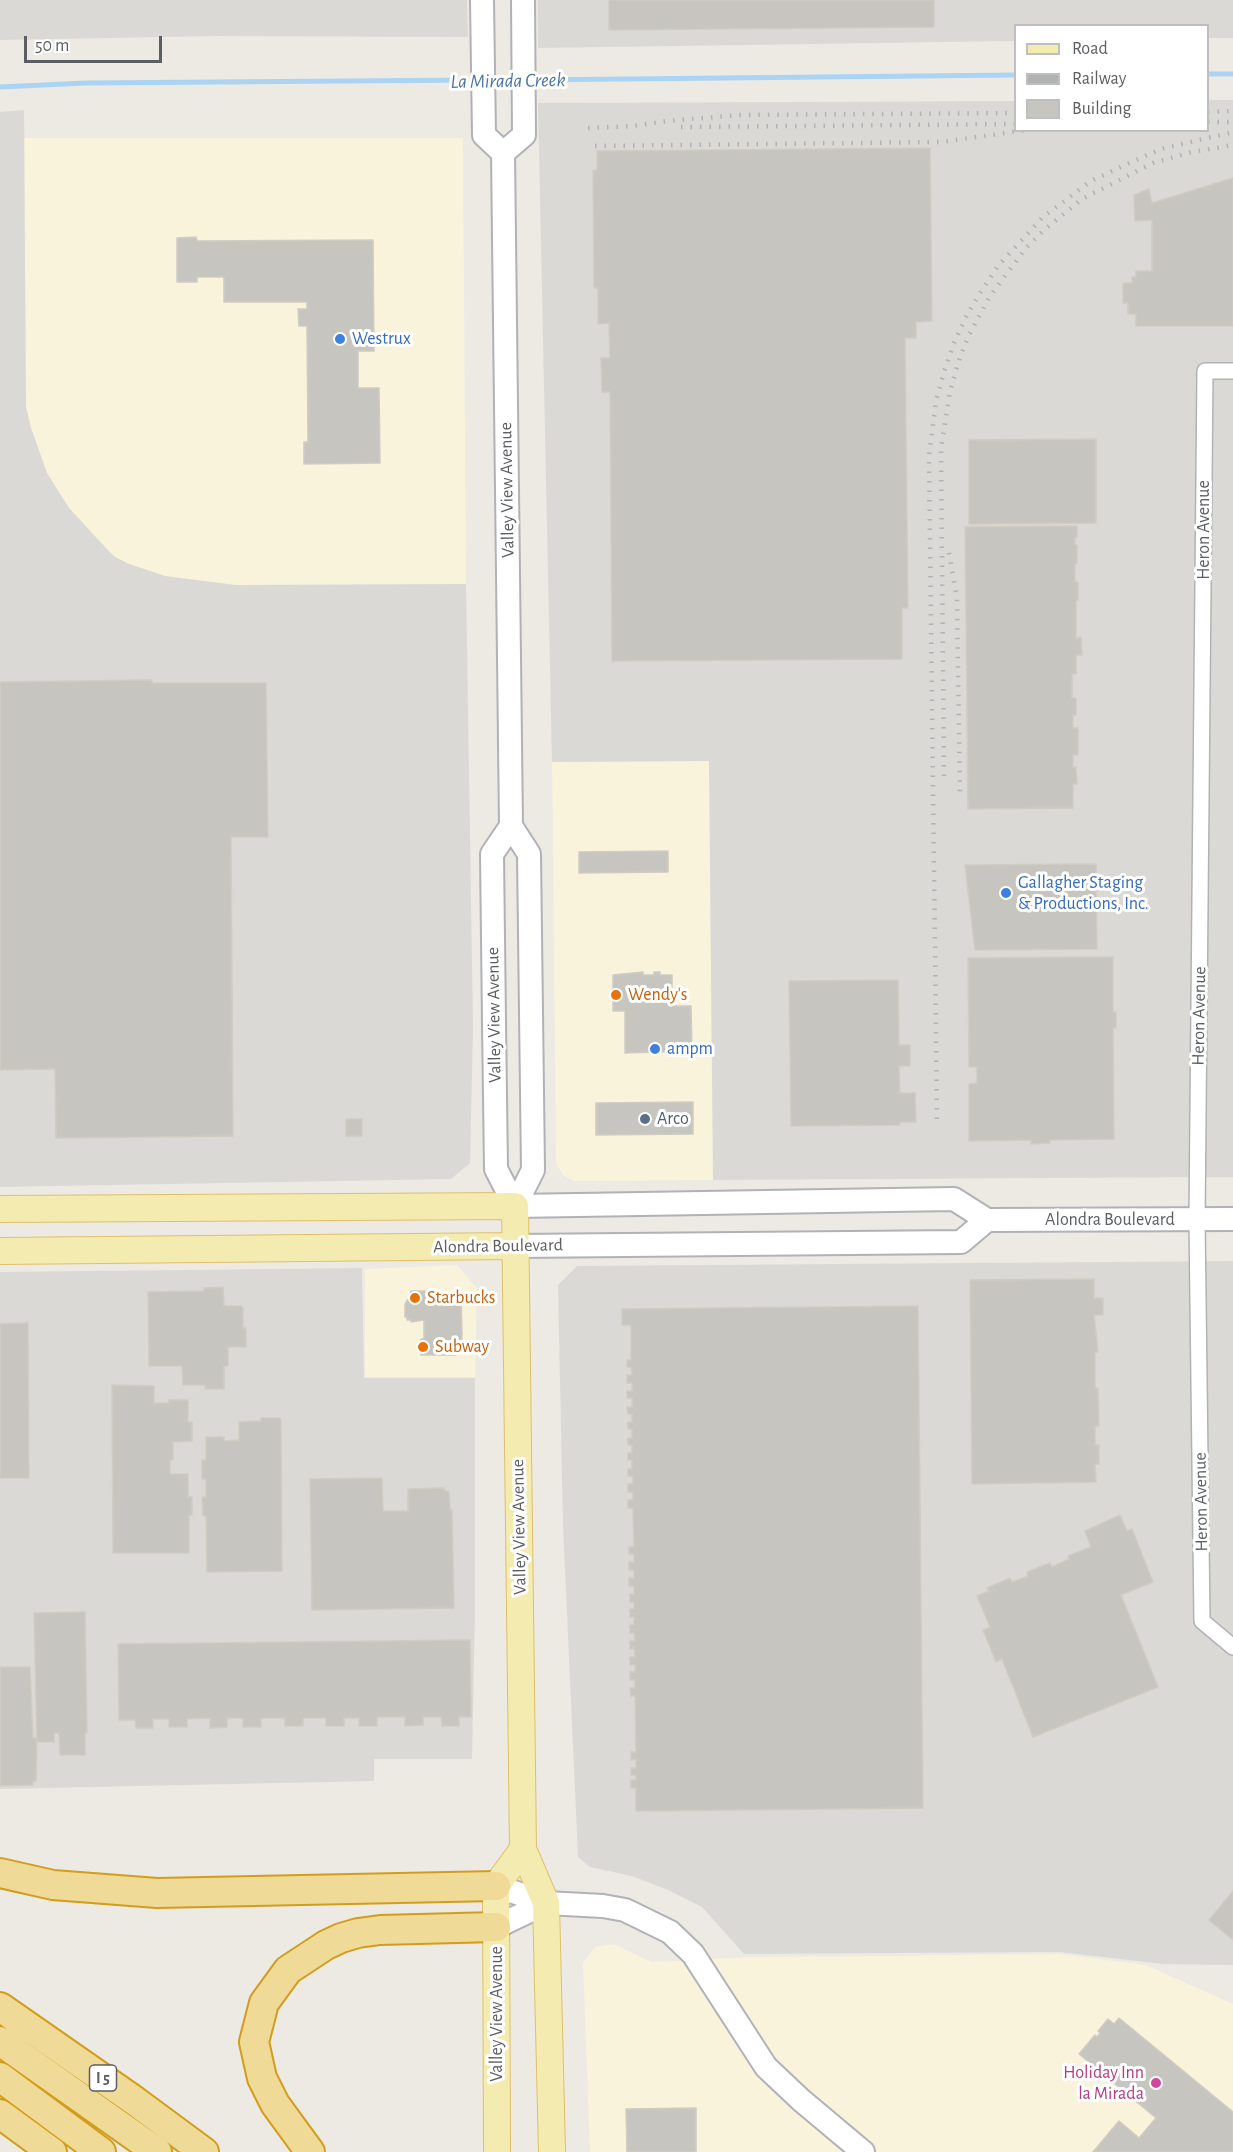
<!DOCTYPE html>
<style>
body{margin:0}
#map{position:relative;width:1233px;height:2152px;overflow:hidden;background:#eceae3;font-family:"Alegreya Sans",sans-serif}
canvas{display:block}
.legend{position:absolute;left:1014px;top:24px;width:195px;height:108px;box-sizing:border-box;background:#fff;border:2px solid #bdbfc0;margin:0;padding:8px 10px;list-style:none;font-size:18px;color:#5b5e62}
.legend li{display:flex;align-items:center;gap:12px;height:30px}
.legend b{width:30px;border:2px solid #bdbfc0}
.scale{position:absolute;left:24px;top:36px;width:138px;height:27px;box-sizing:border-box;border:3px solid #5b5e62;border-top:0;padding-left:8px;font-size:18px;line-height:21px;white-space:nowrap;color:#5b5e62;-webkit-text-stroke:4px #fff;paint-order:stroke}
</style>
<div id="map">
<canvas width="1233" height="2152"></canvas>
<ul class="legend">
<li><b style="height:8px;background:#f4ebb0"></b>Road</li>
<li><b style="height:8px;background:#b1b2b2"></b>Railway</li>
<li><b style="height:16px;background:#c7c5c0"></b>Building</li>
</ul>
<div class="scale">50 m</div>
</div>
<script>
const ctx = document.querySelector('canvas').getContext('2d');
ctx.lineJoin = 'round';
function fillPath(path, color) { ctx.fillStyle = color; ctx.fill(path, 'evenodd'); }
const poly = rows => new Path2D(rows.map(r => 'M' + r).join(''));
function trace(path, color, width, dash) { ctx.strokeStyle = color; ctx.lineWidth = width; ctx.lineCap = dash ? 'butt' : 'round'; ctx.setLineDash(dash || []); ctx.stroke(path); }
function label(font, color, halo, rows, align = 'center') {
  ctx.font = font + ' "Alegreya Sans",sans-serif'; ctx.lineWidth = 6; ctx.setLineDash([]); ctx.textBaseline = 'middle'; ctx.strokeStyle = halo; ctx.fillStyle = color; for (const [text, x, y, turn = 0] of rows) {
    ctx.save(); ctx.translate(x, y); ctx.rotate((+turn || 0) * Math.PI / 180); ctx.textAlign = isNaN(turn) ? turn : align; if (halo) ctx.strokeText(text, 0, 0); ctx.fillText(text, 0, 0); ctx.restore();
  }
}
fillPath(poly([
 [24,138,463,138,466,584,235,585,165,576,129,564,115,557,105,547,69,508,47,473,31,428,26,407],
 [709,761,713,1180,574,1181,563,1175,556,1163,552,762],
 [457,1265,477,1288,475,1377,365,1377,365,1269],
 [614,1944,651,1962,751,1957,1060,1954,1146,1965,1233,2004,1233,2152,590,2152,583,1963,595,1947]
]), '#f9f3db');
fillPath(poly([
 [0,0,467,0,468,37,216,36,0,40],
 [538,0,1233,0,1233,38,1208,38,1208,26,1016,26,1015,41,538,48],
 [1208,100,1233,100,1233,1177,713,1180,709,761,552,762,538,103,1015,101,1016,130,1208,130],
 [24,110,26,407,31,428,47,473,69,508,105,547,115,557,129,564,165,576,235,585,466,584,473,1027,470,1163,451,1179,0,1187,0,112],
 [1233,1261,1233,1965,1163,1964,1060,1952,744,1954,702,1907,668,1890,632,1876,590,1867,578,1857,563,1525,558,1285,577,1266],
 [362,1268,364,1378,475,1378,475,1610,472,1759,374,1759,374,1781,0,1789,0,1272]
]), '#dbd9d5');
trace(poly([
 [1208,74,1233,74],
 [489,80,519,80],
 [528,80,1016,75],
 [0,87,86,83,477,80]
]), '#abd3f4', 5);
const building = poly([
 [609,0,934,0,934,27,609,30,609,0],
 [930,148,932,321,916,322,916,338,905,338,908,608,902,608,902,659,612,661,610,392,602,392,601,358,610,358,609,323,598,324,598,288,594,288,593,170,597,170,597,151,930,148],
 [1233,178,1233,326,1136,326,1136,314,1128,314,1128,303,1123,303,1123,283,1132,283,1132,277,1136,277,1136,271,1152,271,1152,220,1135,221,1134,195,1149,189,1152,203,1233,178],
 [196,237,197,241,373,240,374,351,358,351,358,388,379,388,380,463,304,464,304,442,308,442,307,326,299,326,298,309,307,309,307,302,224,302,224,277,197,277,197,282,177,282,177,238,196,237],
 [1096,439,1096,523,969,524,969,440,1096,439],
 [1077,526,1077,537,1075,537,1075,545,1077,545,1077,563,1075,564,1075,582,1078,582,1078,600,1076,600,1076,638,1081,637,1082,655,1076,655,1076,674,1072,674,1072,698,1076,698,1076,715,1073,715,1073,728,1078,728,1078,755,1073,755,1073,767,1076,767,1077,784,1073,784,1073,808,968,809,965,527,1077,526],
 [152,680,152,683,266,683,268,837,231,837,233,1136,56,1138,55,1069,0,1070,0,682,152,680],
 [668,851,668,872,579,873,579,852,668,851],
 [1096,864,1097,949,975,950,965,865,1096,864],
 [1113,957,1113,1012,1116,1012,1116,1028,1113,1028,1114,1139,1050,1140,1050,1143,1031,1144,1031,1140,969,1141,969,1084,977,1083,977,1067,969,1067,968,958,1113,957],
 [643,972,643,975,654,975,654,972,660,972,660,975,672,975,672,1006,691,1006,692,1051,625,1053,625,1011,613,1011,613,975,643,972],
 [898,980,899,1045,910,1045,910,1066,899,1066,900,1093,915,1093,916,1122,900,1122,900,1125,791,1126,789,981,898,980],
 [693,1102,693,1134,596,1135,596,1103,693,1102],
 [346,1119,362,1119,362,1136,346,1136,346,1119],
 [1094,1279,1094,1298,1103,1298,1103,1315,1094,1315,1098,1352,1095,1352,1095,1388,1098,1388,1099,1426,1095,1426,1095,1445,1099,1445,1099,1464,1095,1464,1096,1482,972,1484,970,1280,1094,1279],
 [223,1287,224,1306,241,1306,243,1309,243,1328,246,1328,246,1347,228,1347,228,1366,224,1366,224,1389,205,1389,205,1385,183,1385,182,1366,149,1366,148,1292,204,1291,204,1288,223,1287],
 [411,1291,431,1291,431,1294,461,1294,462,1335,461,1346,456,1346,456,1355,421,1355,421,1339,424,1339,424,1320,411,1322,411,1320,407,1320,407,1317,405,1317,405,1305,407,1300,409,1300,411,1291],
 [918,1306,923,1808,636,1811,636,1788,631,1788,631,1780,636,1780,636,1775,631,1775,631,1768,636,1768,636,1759,631,1760,631,1752,636,1752,635,1696,631,1696,630,1688,635,1688,635,1680,630,1680,630,1672,635,1672,635,1665,630,1665,630,1657,635,1657,634,1648,630,1649,630,1641,635,1641,634,1633,630,1633,630,1625,634,1625,634,1617,630,1617,630,1609,634,1609,634,1602,630,1602,630,1594,634,1594,634,1586,629,1586,629,1578,634,1578,634,1570,629,1570,629,1562,634,1562,634,1554,629,1554,629,1547,634,1547,633,1508,628,1508,628,1500,633,1500,633,1492,628,1492,628,1484,633,1484,633,1476,628,1476,628,1469,632,1469,632,1460,628,1460,628,1453,632,1453,632,1445,628,1445,628,1438,632,1438,632,1429,628,1429,628,1422,632,1422,632,1414,628,1414,627,1407,632,1407,632,1398,627,1398,627,1391,632,1391,632,1383,627,1383,627,1375,632,1375,631,1367,627,1367,627,1360,631,1360,631,1325,622,1325,622,1309,918,1306],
 [28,1323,29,1478,0,1478,0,1324,28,1323],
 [112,1385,154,1386,154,1403,169,1403,169,1400,188,1400,188,1422,192,1422,192,1441,173,1442,173,1460,170,1460,170,1474,188,1474,188,1497,192,1497,192,1515,189,1515,189,1553,113,1553,112,1385],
 [261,1418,280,1418,281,1421,282,1571,207,1572,206,1516,203,1516,202,1497,206,1497,206,1479,202,1479,202,1460,206,1460,206,1437,224,1437,224,1441,239,1440,239,1422,261,1421,261,1418],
 [382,1478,383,1511,408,1511,408,1489,444,1488,444,1490,449,1492,450,1510,452,1510,454,1608,312,1610,310,1479,382,1478],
 [1120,1515,1127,1531,1132,1529,1153,1582,1121,1595,1158,1687,1033,1737,1002,1659,996,1662,983,1630,990,1627,977,1596,989,1591,987,1588,1010,1578,1012,1582,1028,1576,1027,1572,1050,1563,1052,1567,1069,1559,1068,1556,1091,1547,1085,1531,1120,1515],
 [85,1612,87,1733,85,1733,85,1755,60,1755,59,1733,54,1733,54,1742,37,1742,34,1613,85,1612],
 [470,1640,471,1717,459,1717,459,1726,442,1726,441,1717,423,1717,423,1725,405,1726,405,1717,377,1717,377,1726,359,1726,359,1718,344,1718,344,1726,326,1726,326,1718,303,1718,303,1726,285,1726,285,1718,261,1718,261,1727,243,1727,243,1718,227,1718,227,1727,210,1728,210,1718,187,1719,187,1727,169,1727,169,1719,153,1719,153,1728,136,1728,135,1720,119,1720,118,1644,470,1640],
 [0,1667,30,1667,33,1738,37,1738,36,1781,33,1781,33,1785,0,1786,0,1667],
 [1233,1891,1233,1940,1209,1920,1233,1891],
 [1119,2018,1233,2112,1233,2152,1093,2152,1119,2121,1139,2138,1156,2118,1079,2054,1095,2035,1097,2037,1100,2033,1098,2031,1108,2019,1114,2024,1119,2018],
 [696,2108,696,2152,627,2152,626,2109,696,2108]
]);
fillPath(building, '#c7c5c0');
trace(building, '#d0ccc2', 1.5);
const street = poly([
 [1233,371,1205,371,1197,1220,1202,1621,1233,1647]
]);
const secondary = poly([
 [482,0,484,135,503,153,511,826,529,854,533,1170,515,1206],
 [503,153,524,135,523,0],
 [511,826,492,854,494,1022,496,1169,515,1206],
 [515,1206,954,1199,987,1220,1233,1219],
 [515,1246,961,1242,987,1220],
 [496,1886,546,1903,603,1906,625,1910,670,1932,693,1954,766,2067,801,2100,863,2152],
 [496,1927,546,1903]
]);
const primary = poly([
 [0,1209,515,1206,523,1849,546,1903,552,2152],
 [0,1251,515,1246],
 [497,2152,496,1886,523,1849]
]);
const highway = poly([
 [0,1873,53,1885,157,1893,496,1886],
 [0,2007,135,2101,204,2152],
 [0,2041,157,2152],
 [0,2077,101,2152],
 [0,2114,52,2152],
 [310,2152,275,2104,262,2078,254,2042,264,2003,288,1970,326,1945,341,1938,358,1933,380,1930,496,1927]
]);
trace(street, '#b0b3b7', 18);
trace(secondary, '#b0b2b7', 26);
trace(primary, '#dfc069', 28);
trace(highway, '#d39d1c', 32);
trace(street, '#fff', 15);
trace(secondary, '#fff', 22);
trace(primary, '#f4ebb0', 26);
trace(highway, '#efda97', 28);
trace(poly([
 [1208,112,1233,111],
 [1208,122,1233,122],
 [681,127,1016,124],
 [588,128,633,126,667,121,740,115,1016,113],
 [595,146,941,142,1027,130],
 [949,553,957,599,960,798],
 [944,776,941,448,950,391,960,357,969,335,990,296,1026,248,1043,231,1082,199,1153,163,1192,152,1233,145],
 [937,1119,929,455,936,401,944,372,954,343,967,315,978,296,998,266,1043,217,1091,181,1127,164,1161,149,1233,132]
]), '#b1b2b2', 4.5, [1.5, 8]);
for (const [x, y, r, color] of [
 [340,339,6,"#3f7fe0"],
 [1006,893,6,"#3f7fe0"],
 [616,995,6,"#e8710a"],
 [655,1049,6,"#3f7fe0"],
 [645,1119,6,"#5c6f8a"],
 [415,1298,6,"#e8710a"],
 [423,1347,6,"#e8710a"],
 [1156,2083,6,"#d1479c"]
]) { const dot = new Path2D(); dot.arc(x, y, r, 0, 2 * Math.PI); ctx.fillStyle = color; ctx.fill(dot); trace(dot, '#fff', 2); }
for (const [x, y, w] of [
 [103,2078,27]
]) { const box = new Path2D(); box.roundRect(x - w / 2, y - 13, w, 26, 4.5); ctx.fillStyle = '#fff'; ctx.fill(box); trace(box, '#5b5e62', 1.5); }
label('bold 16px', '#5b5e62', null, [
 ["I 5",103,2078]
]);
label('18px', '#366cbe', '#fff', [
 ["Westrux",352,339],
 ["Gallagher Staging",1018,883],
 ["& Productions, Inc.",1018,904],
 ["ampm",667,1049]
], 'left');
label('18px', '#5b5e62', '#fff', [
 ["Valley View Avenue",507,490,-91],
 ["Heron Avenue",1204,530,-90],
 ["Valley View Avenue",494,1015,-91],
 ["Heron Avenue",1199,1016,-89],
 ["Alondra Boulevard",1110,1220],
 ["Alondra Boulevard",498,1246,-1],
 ["Heron Avenue",1201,1502,-91],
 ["Valley View Avenue",519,1527,-91],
 ["Valley View Avenue",497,2014,-90]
]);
label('18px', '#c56008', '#fff', [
 ["Wendy's",628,995],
 ["Starbucks",427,1298],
 ["Subway",435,1347]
], 'left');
label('18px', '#4e5e75', '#fff', [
 ["Arco",657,1119]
], 'left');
label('18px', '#b23c85', '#fff', [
 ["Holiday Inn",1144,2073],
 ["la Mirada",1144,2094]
], 'right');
label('italic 20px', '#4c75a4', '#fff', [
 ["La Mirada Creek",508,81,-1]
]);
</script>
